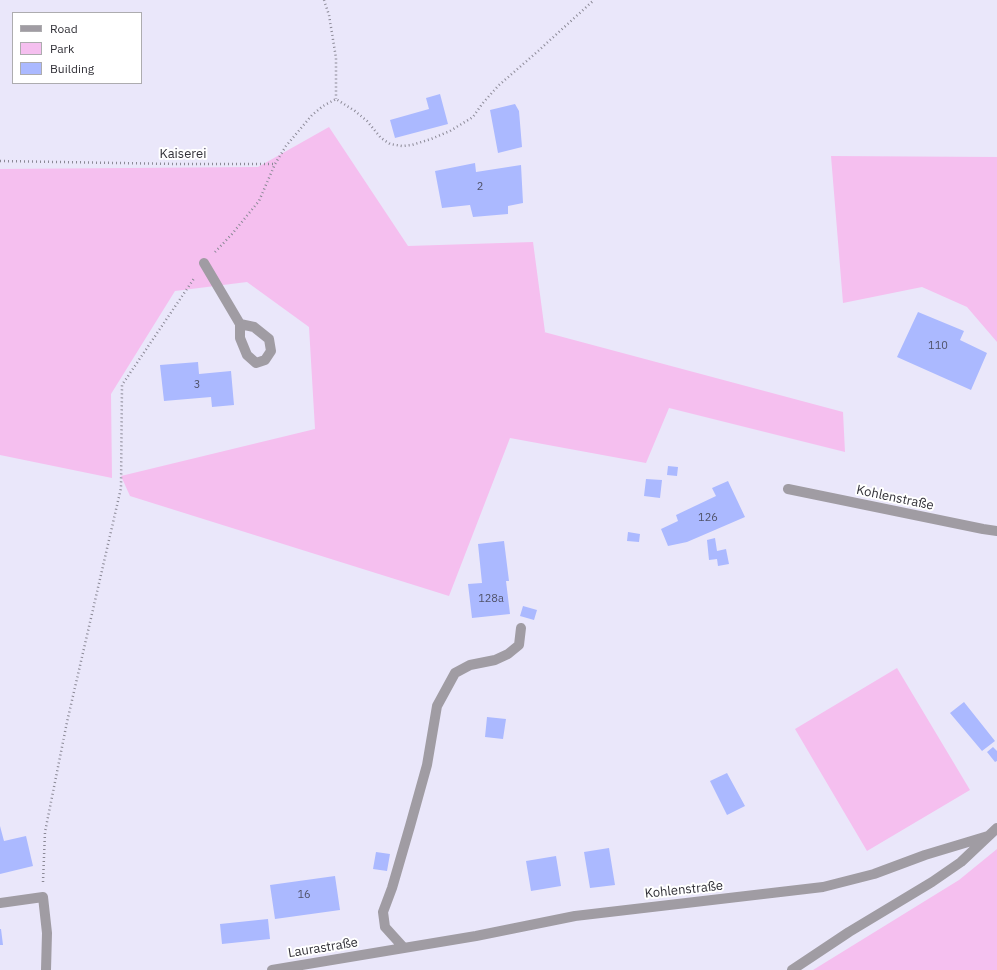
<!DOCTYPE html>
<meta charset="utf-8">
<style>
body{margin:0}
#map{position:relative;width:997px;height:970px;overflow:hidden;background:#eae7fa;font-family:"IBM Plex Sans",sans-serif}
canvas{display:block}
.legend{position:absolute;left:12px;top:12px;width:130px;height:72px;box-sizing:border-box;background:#fff;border:1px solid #adacaf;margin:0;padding:5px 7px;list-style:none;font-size:12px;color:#313037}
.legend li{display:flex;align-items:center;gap:8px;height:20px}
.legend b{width:20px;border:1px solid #adacaf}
</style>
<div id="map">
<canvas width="997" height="970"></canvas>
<ul class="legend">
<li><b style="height:5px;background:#a09ca3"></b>Road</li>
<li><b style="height:11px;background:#f5bfef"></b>Park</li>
<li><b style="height:11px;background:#abb9ff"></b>Building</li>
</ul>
</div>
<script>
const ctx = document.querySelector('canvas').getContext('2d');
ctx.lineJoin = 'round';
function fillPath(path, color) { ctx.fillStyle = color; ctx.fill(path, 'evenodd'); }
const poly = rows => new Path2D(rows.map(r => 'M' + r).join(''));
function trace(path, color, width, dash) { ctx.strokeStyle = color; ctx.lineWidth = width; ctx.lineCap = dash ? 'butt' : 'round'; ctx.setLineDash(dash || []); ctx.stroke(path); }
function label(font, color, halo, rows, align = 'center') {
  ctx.font = font + ' "IBM Plex Sans",sans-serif'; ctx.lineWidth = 4; ctx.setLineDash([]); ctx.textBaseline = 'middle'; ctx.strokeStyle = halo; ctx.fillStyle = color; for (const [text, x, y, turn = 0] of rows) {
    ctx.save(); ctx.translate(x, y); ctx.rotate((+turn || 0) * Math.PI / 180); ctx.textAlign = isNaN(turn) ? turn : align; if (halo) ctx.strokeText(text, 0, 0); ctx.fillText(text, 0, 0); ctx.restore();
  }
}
fillPath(poly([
 [329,127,408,246,533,242,545,332,544,332,843,412,845,452,669,408,646,463,510,438,449,596,130,496,121,476,315,429,309,327,247,282,175,291,111,394,112,478,0,455,0,169,258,167],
 [831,156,997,157,997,342,967,307,922,287,843,303],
 [897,668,970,790,867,851,795,729],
 [997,849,997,970,813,970,959,880]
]), '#f5bfef');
fillPath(poly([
 [440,94,448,124,395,138,390,120,429,109,426,98],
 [515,104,519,111,522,147,498,153,490,110],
 [475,163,476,172,521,165,523,203,508,206,508,214,473,217,470,205,442,208,435,171],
 [918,312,964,331,960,340,987,353,971,390,897,357],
 [198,362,199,374,231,371,234,405,212,407,211,397,164,401,160,365],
 [668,466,678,467,677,476,667,475],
 [646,479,662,480,660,498,644,496],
 [728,481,745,517,687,542,668,546,661,529,678,521,676,515,716,496,712,488],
 [628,532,640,534,639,542,627,541],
 [715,538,717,551,726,549,729,564,718,566,717,559,709,560,707,540],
 [504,541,509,581,506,581,510,614,472,618,468,584,482,583,478,544],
 [523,606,537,610,534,620,520,616],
 [964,702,995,741,982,751,950,713],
 [487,717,506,719,503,739,485,737],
 [993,747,997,751,997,761,995,762,987,752],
 [727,773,745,806,727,815,710,781],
 [0,826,4,841,26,836,33,866,0,874],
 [609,848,615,885,590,888,584,852],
 [376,852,390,854,387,871,373,869],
 [556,856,561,886,531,891,526,861],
 [335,876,340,910,275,919,270,885],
 [268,919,270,939,222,944,220,924],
 [0,929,1,929,3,945,0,945]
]), '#abb9ff');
trace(poly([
 [324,0,329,15,336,58,336,99],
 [0,161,177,164,275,164],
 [215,252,232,234,259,201,275,164,286,146,312,115,323,106,336,99,355,111,367,121,381,138,390,144,402,146,412,145,431,139,450,131,473,117,482,104,498,86,537,52,594,0],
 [43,882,45,832,67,722,121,488,122,385,195,277]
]), '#8b8996', 2.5, [1, 3]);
trace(poly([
 [204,263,240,324,254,327,269,339,271,351,265,360,256,363,247,355,240,338,240,324],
 [788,489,983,529,997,531],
 [0,903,43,897,47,933,46,970],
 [404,948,385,927,383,912,392,888,410,826,427,765,437,706,455,673,470,665,495,660,508,654,519,645,521,628],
 [272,970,476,936,575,916,823,887,874,874,925,855,988,836],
 [792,970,849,932,932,882,961,862,997,828]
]), '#a09ca3', 10);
label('11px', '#505269', null, [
 ["2",480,187],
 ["110",938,346],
 ["3",197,385],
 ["126",708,518],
 ["128a",491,599],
 ["16",304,895]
]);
label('13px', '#313037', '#fff', [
 ["Kaiserei",183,154],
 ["Kohlenstraße",895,498,12],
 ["Kohlenstraße",684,890,-6],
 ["Laurastraße",323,948,-9]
]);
</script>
